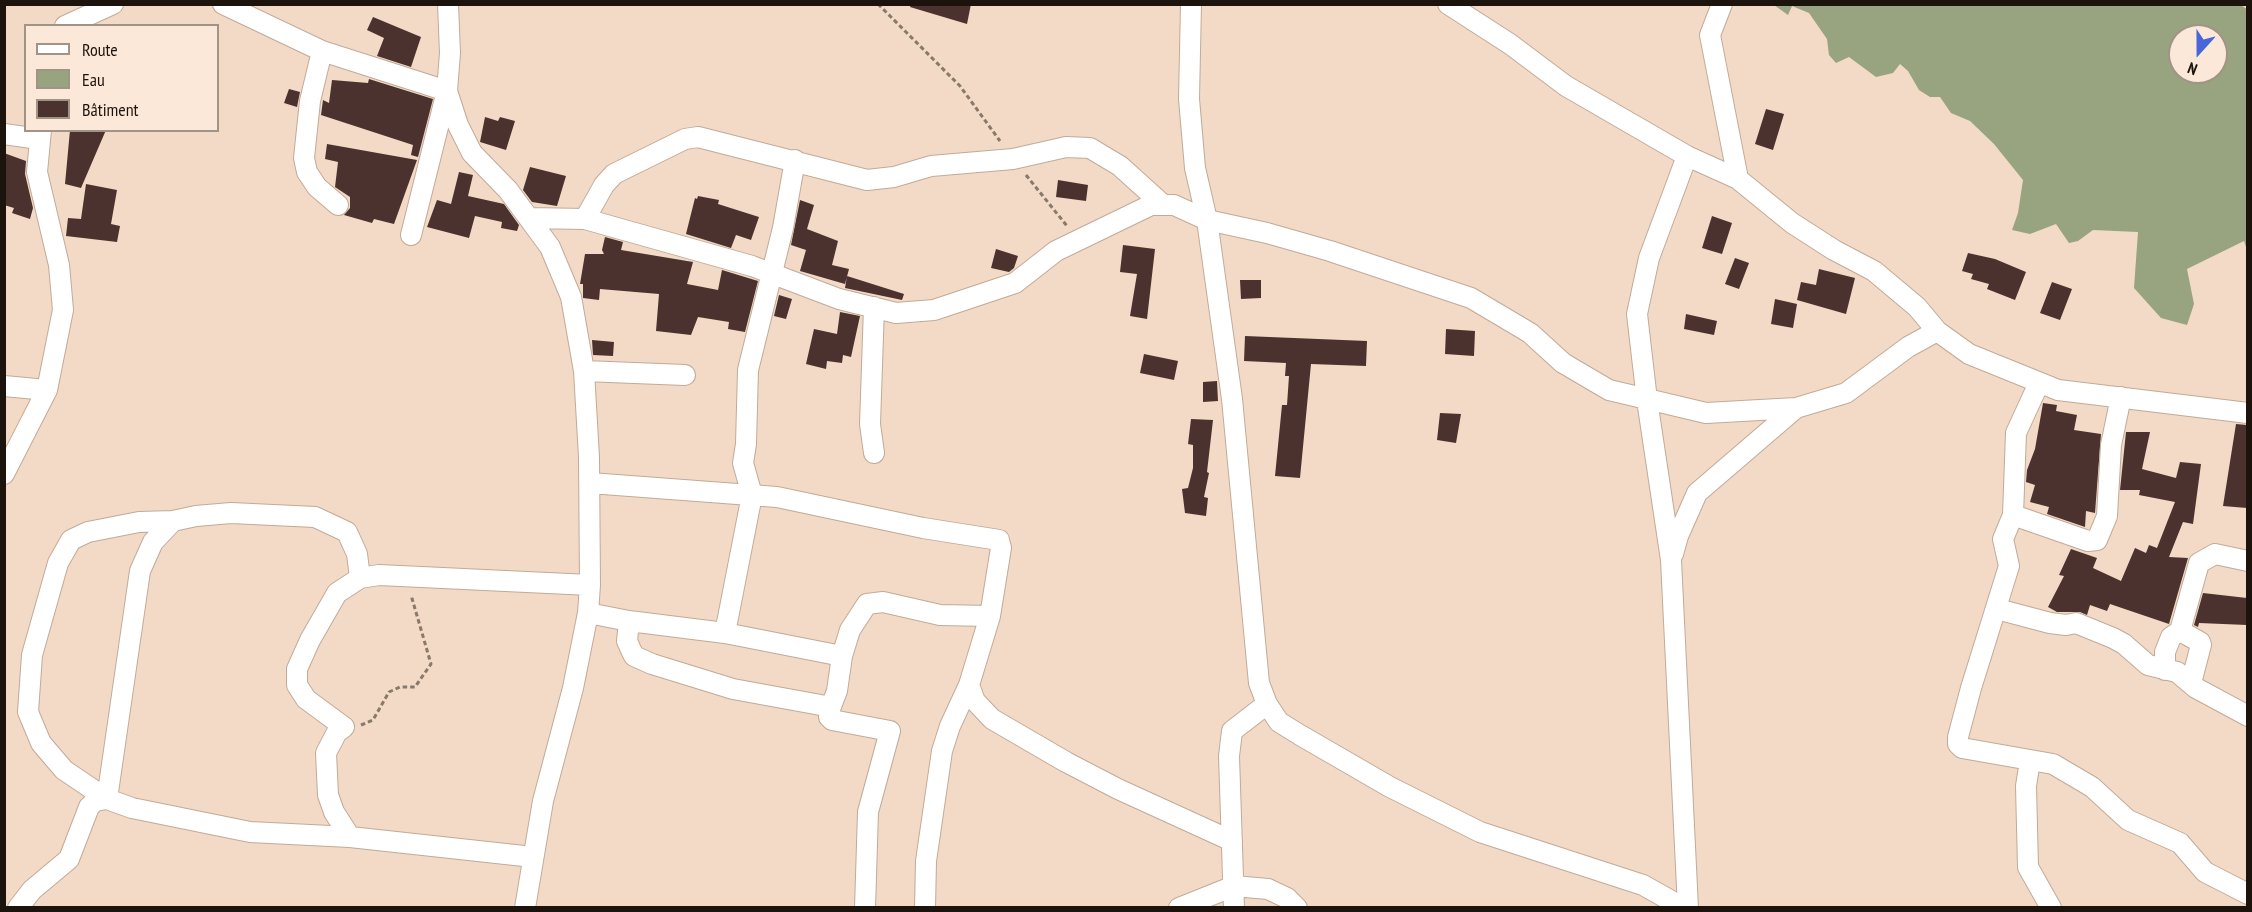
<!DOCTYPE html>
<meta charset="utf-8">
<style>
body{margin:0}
#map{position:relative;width:2252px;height:912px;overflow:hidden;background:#f2dac6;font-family:"PT Sans Narrow",sans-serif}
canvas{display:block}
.frame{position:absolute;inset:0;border:6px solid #1c130d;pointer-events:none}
.legend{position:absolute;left:24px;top:24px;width:195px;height:108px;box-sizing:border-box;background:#fce8d8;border:2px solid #a29387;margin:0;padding:8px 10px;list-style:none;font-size:18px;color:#1c130d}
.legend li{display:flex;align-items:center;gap:12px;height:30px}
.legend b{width:30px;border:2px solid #a29387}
.north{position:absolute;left:2168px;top:24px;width:60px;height:60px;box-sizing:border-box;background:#fce8d8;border:2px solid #a29387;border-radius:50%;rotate:201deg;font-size:16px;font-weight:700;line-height:24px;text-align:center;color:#1c130d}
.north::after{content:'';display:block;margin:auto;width:21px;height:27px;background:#4866d9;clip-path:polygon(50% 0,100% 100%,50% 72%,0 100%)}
</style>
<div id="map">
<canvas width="2252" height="912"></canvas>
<div class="frame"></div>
<ul class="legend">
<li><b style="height:8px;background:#fff"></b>Route</li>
<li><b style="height:16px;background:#98a37f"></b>Eau</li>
<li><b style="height:16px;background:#4c322e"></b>Bâtiment</li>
</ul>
<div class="north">N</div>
</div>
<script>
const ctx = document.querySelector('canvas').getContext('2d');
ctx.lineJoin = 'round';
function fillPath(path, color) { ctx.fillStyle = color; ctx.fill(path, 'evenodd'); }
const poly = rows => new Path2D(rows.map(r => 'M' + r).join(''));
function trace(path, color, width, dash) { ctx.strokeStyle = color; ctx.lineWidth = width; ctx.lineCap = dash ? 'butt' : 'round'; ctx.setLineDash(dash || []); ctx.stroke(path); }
fillPath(poly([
 [1774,5,2241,5,2248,10,2247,250,2244,241,2187,269,2194,304,2187,325,2161,318,2134,288,2138,232,2093,230,2078,241,2069,243,2056,224,2030,234,2012,230,2018,213,2023,180,1994,144,1970,121,1951,113,1940,97,1930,97,1919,90,1908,71,1900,64,1893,73,1876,77,1849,57,1836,63,1829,55,1827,39,1809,13,1792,6,1788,15],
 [2180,36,2216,36,2216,72,2180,72]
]), '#98a37f');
fillPath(poly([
 [911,4,971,4,967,24,910,7],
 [373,17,421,37,411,67,377,56,384,38,367,30],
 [369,79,433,99,418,157,411,155,413,145,321,115,323,100,329,103,332,80,368,83],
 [289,89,300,92,297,107,284,103],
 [1766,109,1784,114,1773,150,1755,144],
 [485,117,498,121,500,117,515,121,506,150,480,142],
 [70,130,106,130,81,188,65,184],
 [327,144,417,160,394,224,374,219,372,223,344,215,350,208,350,197,335,187,338,162,325,159],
 [4,153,26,161,25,174,33,208,30,219,12,213,14,208,4,205],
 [530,167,566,176,557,206,532,202,523,190],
 [459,172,473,175,468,196,504,204,519,225,517,231,501,228,502,222,475,216,469,238,427,227,437,200,451,204],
 [1058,180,1088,185,1086,201,1056,197],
 [86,184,117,190,111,224,120,226,117,242,66,236,68,218,81,219],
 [698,196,719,200,718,204,759,217,751,240,736,235,731,248,686,234,695,198,697,199],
 [800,200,814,205,807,229,838,241,832,265,849,269,845,284,800,271,806,250,791,245],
 [1712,216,1732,223,1722,254,1702,248],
 [605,237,623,242,621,250,693,262,687,284,718,290,722,270,758,281,745,332,728,329,729,322,698,317,691,335,656,331,659,294,600,289,599,300,583,298,583,284,580,284,585,254,604,254,602,250],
 [1123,245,1155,249,1147,319,1130,316,1137,274,1120,272],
 [996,249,1018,256,1014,268,1009,272,991,268],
 [1968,253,1995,259,2026,272,2015,300,1987,289,1989,284,1971,279,1973,274,1962,271],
 [1735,258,1749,263,1739,289,1725,284],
 [1819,269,1855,278,1846,314,1797,300,1801,282,1816,285],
 [847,276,904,294,902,300,845,288],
 [1240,280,1261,280,1261,298,1241,299],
 [2052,282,2072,289,2060,320,2040,313],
 [779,295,792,299,786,319,774,316],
 [1775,299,1797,304,1793,328,1771,324],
 [840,312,860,316,851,357,843,355,842,363,827,361,826,369,806,364,814,329,837,334],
 [1686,314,1717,321,1714,335,1684,329],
 [1446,329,1475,331,1474,356,1445,354],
 [1245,336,1367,341,1366,366,1311,364,1300,478,1275,476,1282,405,1287,405,1289,376,1285,376,1286,363,1244,361],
 [592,340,614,342,613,356,593,355],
 [1144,354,1178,361,1174,380,1140,373],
 [1217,381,1218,401,1203,402,1203,382],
 [2043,403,2057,405,2056,411,2077,415,2074,430,2101,434,2095,513,2086,511,2085,527,2047,514,2049,507,2030,502,2035,485,2026,482,2027,470,2035,449],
 [1440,413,1461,414,1456,443,1437,440],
 [1191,419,1213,420,1207,472,1209,473,1204,497,1208,498,1206,516,1185,513,1182,489,1188,488,1193,468,1193,445,1188,444],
 [2236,424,2247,425,2247,508,2223,506],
 [2126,432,2150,432,2142,469,2176,478,2180,462,2201,464,2193,524,2183,522,2169,557,2188,558,2169,624,2110,604,2107,611,2090,605,2087,615,2080,612,2057,612,2048,607,2064,576,2059,575,2071,549,2097,558,2093,568,2121,581,2135,548,2146,553,2149,545,2157,548,2175,502,2139,495,2140,490,2120,490],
 [2203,593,2247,598,2247,625,2199,623,2198,627,2194,625]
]), '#4c322e');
const minor = poly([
 [223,4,322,51,447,91,411,235],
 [448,4,450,53,447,91,458,125,472,153,508,190,550,247,571,297,584,371,589,457,590,585,588,613,573,688,543,801,525,908],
 [1191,4,1189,99,1195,168,1207,220,1232,399,1259,683,1267,704,1279,722,1300,735,1390,787,1480,832,1643,885,1684,908],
 [1448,4,1510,44,1566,86,1687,156,1738,179,1792,223,1834,250,1874,271,1917,307,1937,331,1969,354,2058,390,2248,413],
 [1722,4,1710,35,1738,179],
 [65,26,113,4],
 [322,51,310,101,304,158,307,172,317,187,338,205],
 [4,134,39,139],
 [1687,156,1649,258,1637,314,1647,400,1671,560,1688,908],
 [530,218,585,219,752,266,839,299,896,313,934,310,1015,283,1056,251,1151,205,1174,205,1207,220,1267,233,1330,251,1471,298,1530,333,1563,363,1609,390,1706,413,1796,408],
 [585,219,604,185,614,174,685,139,698,137,867,180,894,177,931,166,1013,159,1066,147,1090,148,1120,166,1162,204],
 [584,371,685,375],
 [2039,383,2016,433,2013,515,2003,539,2009,566,1971,688,1958,737,1958,744,1962,748,2053,764,2092,787,2128,820,2180,843,2205,872,2248,894],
 [4,386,47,390],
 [874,453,870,424,874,307],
 [4,474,47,390,63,310,59,265,37,172,41,130],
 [590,483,777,497,923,528,999,540,1001,548,990,616,969,685,975,701,992,719,1066,762,1118,789,1232,841],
 [2013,515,2088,541,2097,540,2107,516,2111,445,2121,397],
 [173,521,139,522,88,532,71,540,58,563,32,655,28,712,41,743,64,770,107,799,140,571,153,542,173,521,196,516,231,513,315,517,347,532,357,554,360,578],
 [1673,554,1678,536,1697,493,1796,408,1846,393,1908,347,1937,331],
 [1997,609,2050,623,2066,625,2076,623,2113,638,2124,644,2148,665,2177,672,2196,688,2248,716],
 [588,613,629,621,627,641,631,650,634,656,652,664,733,689,826,706,830,709,829,717,832,720,890,731,868,812,865,908],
 [629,621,725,633,842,656],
 [2180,631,2200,642,2201,645,2191,683],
 [725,633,752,495,743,463,746,444,748,370,783,228,795,160],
 [2165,670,2165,652,2171,637,2180,631,2199,563,2215,554,2248,561],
 [830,709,837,691,842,656,850,630,867,604,883,602,940,615,990,616],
 [2030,761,2026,786,2028,867,2051,908],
 [350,837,334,812,328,795,326,753,337,732,344,727,306,699,297,685,297,669,310,640,337,593,360,578,379,575,590,585],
 [18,908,32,890,69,859,89,807,95,801,107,799,132,808,250,832,350,837,533,857],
 [925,908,926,861,942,751,950,726,969,685],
 [1179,908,1234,886,1268,889,1287,898,1297,908],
 [1234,908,1229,756,1232,731,1267,704]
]);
trace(minor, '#c2aa98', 22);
trace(poly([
 [878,4,960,86,1000,141],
 [1026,175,1067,226],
 [361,725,373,720,389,692,400,687,415,687,431,664,411,595]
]), '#89796b', 3, [4.5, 3]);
trace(minor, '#fff', 20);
</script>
